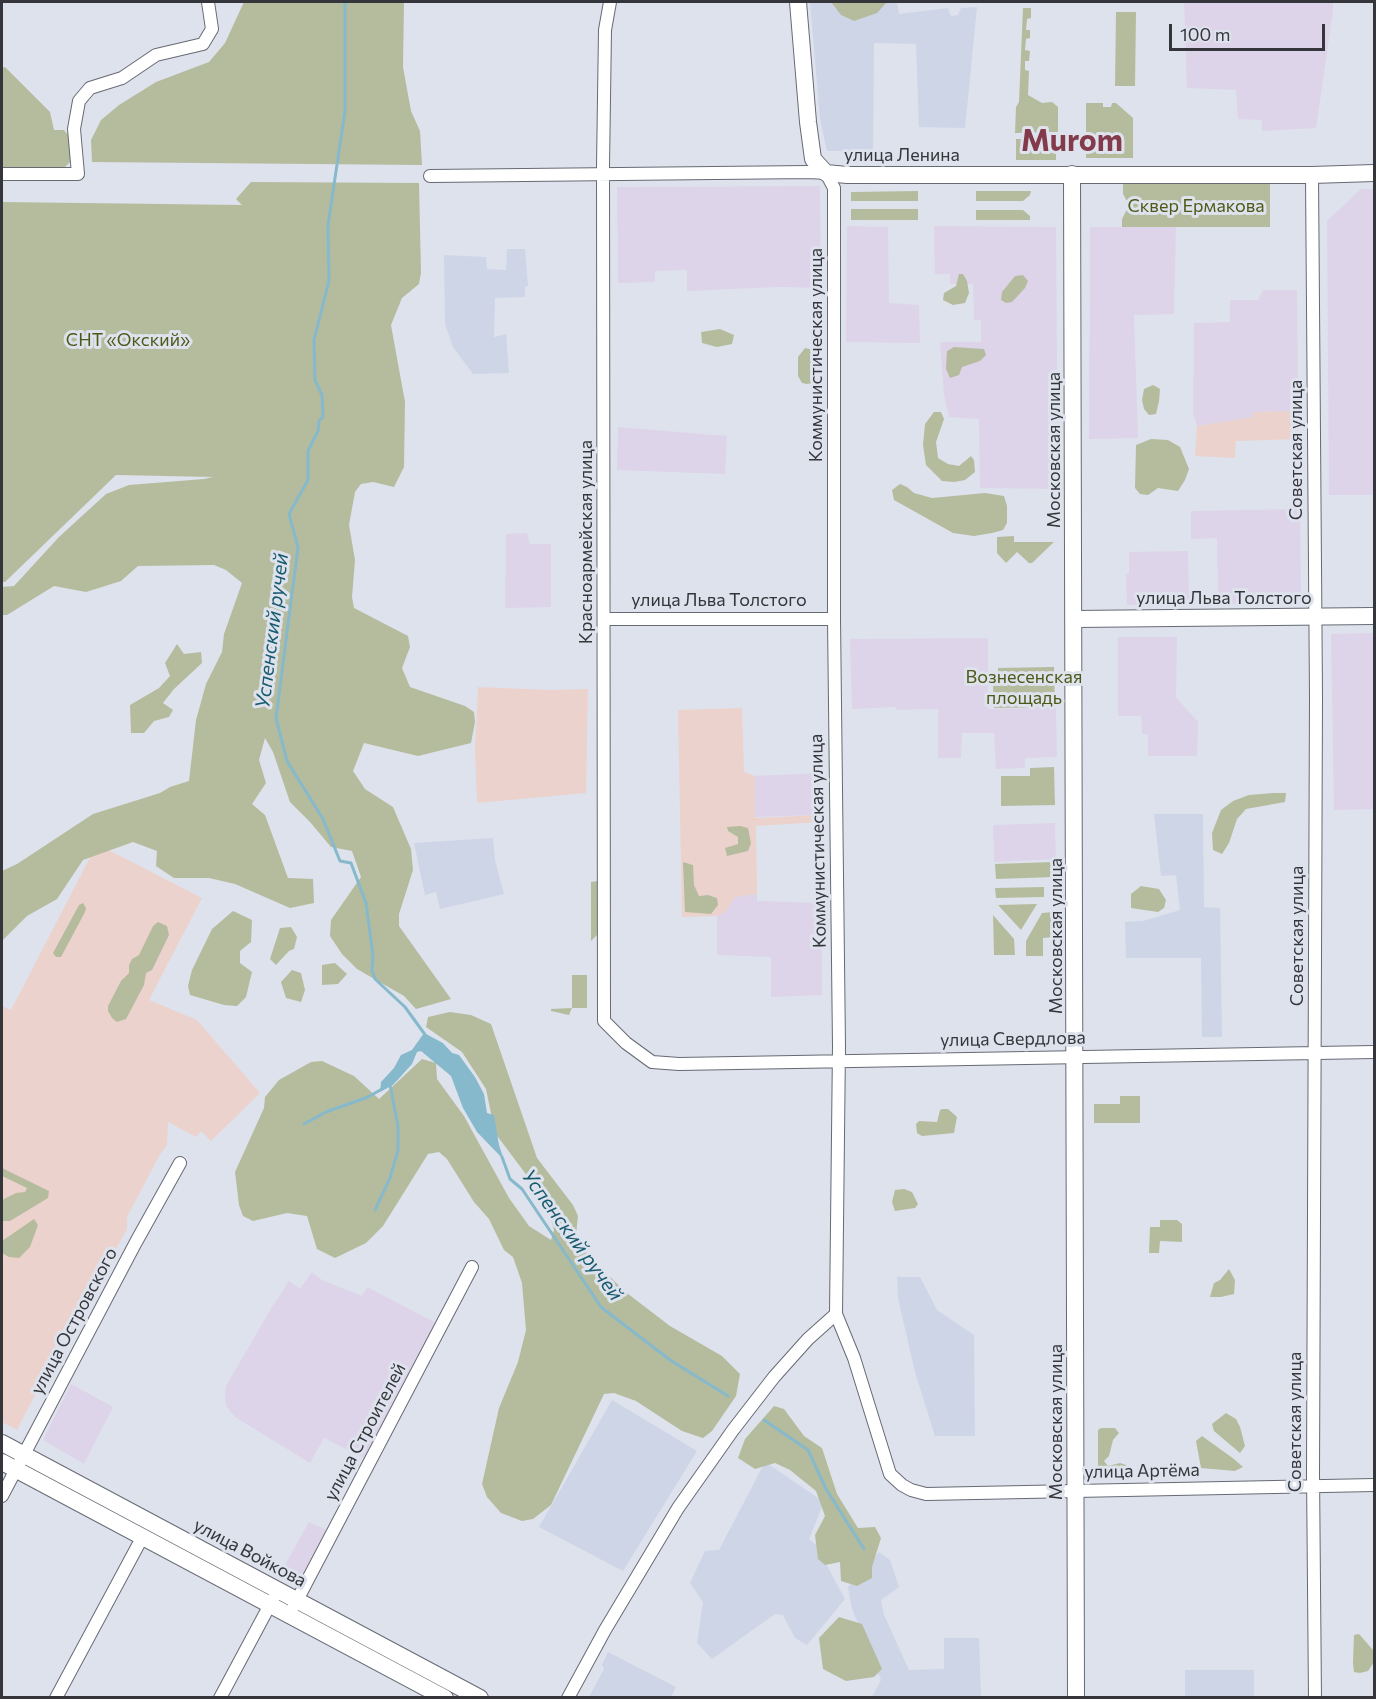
<!DOCTYPE html>
<meta charset="utf-8">
<style>
body{margin:0}
#map{position:relative;width:1376px;height:1699px;overflow:hidden;background:#dee2ed;font-family:Commissioner,sans-serif}
canvas{display:block}
.frame{position:absolute;inset:0;border:3px solid #35363b;pointer-events:none}
.scale{position:absolute;left:1169px;top:24px;width:156px;height:27px;box-sizing:border-box;border:3px solid #35363b;border-top:0;padding-left:8px;font-size:18px;line-height:21px;white-space:nowrap;color:#35363b;-webkit-text-stroke:4px #dee2ed;paint-order:stroke}
</style>
<div id="map">
<canvas width="1376" height="1699"></canvas>
<div class="frame"></div>
<div class="scale">100 m</div>
</div>
<script>
const ctx = document.querySelector('canvas').getContext('2d');
ctx.lineJoin = 'round';
function fillPath(path, color) { ctx.fillStyle = color; ctx.fill(path, 'evenodd'); }
const poly = rows => new Path2D(rows.map(r => 'M' + r).join(''));
function trace(path, color, width, dash) { ctx.strokeStyle = color; ctx.lineWidth = width; ctx.lineCap = dash ? 'butt' : 'round'; ctx.setLineDash(dash || []); ctx.stroke(path); }
function label(font, color, halo, rows, align = 'center') {
  ctx.font = font + ' Commissioner,sans-serif'; ctx.lineWidth = 6; ctx.setLineDash([]); ctx.textBaseline = 'middle'; ctx.strokeStyle = halo; ctx.fillStyle = color; for (const [text, x, y, turn = 0] of rows) {
    ctx.save(); ctx.translate(x, y); ctx.rotate((+turn || 0) * Math.PI / 180); ctx.textAlign = isNaN(turn) ? turn : align; if (halo) ctx.strokeText(text, 0, 0); ctx.fillText(text, 0, 0); ctx.restore();
  }
}
fillPath(poly([
 [1184,2,1333,2,1333,11,1316,128,1262,131,1262,120,1238,119,1236,90,1187,88],
 [820,186,821,288,780,287,687,291,687,270,655,271,655,282,618,283,617,187],
 [1361,189,1374,189,1374,495,1329,495,1327,221],
 [847,226,888,227,889,303,919,305,920,343,846,342],
 [934,226,1056,227,1058,489,980,488,979,419,949,417,944,395,940,342,981,342,981,320,974,320,973,284,950,284,950,274,935,274],
 [1090,227,1176,227,1174,314,1134,315,1138,438,1089,439],
 [1263,290,1297,290,1298,411,1254,412,1253,417,1197,426,1193,413,1194,323,1230,322,1230,300,1258,300],
 [618,427,727,436,725,474,617,470],
 [1300,509,1301,603,1218,604,1217,538,1191,539,1191,511],
 [527,533,530,544,551,544,551,607,505,608,506,534],
 [1188,551,1189,604,1127,605,1126,574,1129,573,1129,552],
 [1374,633,1374,809,1334,810,1331,634],
 [1118,637,1177,637,1176,697,1198,722,1197,756,1148,756,1148,735,1142,734,1141,716,1118,716],
 [988,638,988,709,1056,708,1057,757,1025,758,1025,768,996,769,994,733,962,733,961,758,938,758,938,709,897,710,896,707,852,709,850,639],
 [820,773,820,815,755,817,755,776],
 [1055,823,1056,859,994,862,993,825],
 [757,894,757,901,822,903,822,995,771,997,771,957,717,955,717,916,725,912,735,897],
 [312,1272,322,1280,362,1296,367,1287,436,1323,364,1458,324,1438,310,1463,235,1417,227,1407,225,1400,226,1386,272,1307,289,1281,300,1289],
 [71,1384,113,1407,84,1464,43,1440],
 [309,1522,326,1530,300,1579,282,1570]
]), '#ddd4e9');
fillPath(poly([
 [810,2,897,2,899,14,948,8,951,16,958,15,961,8,977,7,965,128,919,127,916,44,874,43,873,151,827,151,820,119],
 [507,249,525,249,528,286,525,287,525,297,495,298,494,337,506,334,509,373,473,374,453,347,445,324,444,255,486,257,487,269,506,270],
 [1154,814,1203,814,1204,907,1220,908,1222,1037,1202,1037,1201,958,1126,958,1125,922,1143,921,1180,910,1176,875,1161,876],
 [493,838,495,860,504,894,440,909,436,892,425,895,414,843],
 [897,1277,920,1277,937,1310,974,1335,975,1436,935,1436,915,1372,898,1298],
 [612,1400,697,1451,623,1571,539,1527],
 [765,1462,824,1502,809,1539,830,1556,826,1564,845,1599,807,1645,795,1638,783,1615,775,1614,712,1659,697,1643,703,1602,690,1583,705,1551,719,1550],
 [879,1552,890,1560,899,1587,881,1600,884,1615,909,1670,944,1669,944,1638,979,1638,981,1697,872,1697,881,1680,852,1609,848,1587],
 [608,1652,676,1687,671,1697,589,1697,604,1669,602,1665],
 [1185,1670,1254,1670,1254,1697,1185,1697]
]), '#ced5e7');
fillPath(poly([
 [1298,411,1299,439,1236,441,1235,458,1195,456,1197,426,1253,417,1253,412],
 [478,687,549,690,588,689,586,793,477,803,475,750],
 [742,708,744,772,755,776,755,818,820,815,820,822,756,826,757,894,735,897,725,912,717,916,682,917,678,710],
 [97,844,202,898,149,1000,197,1020,260,1093,211,1141,201,1131,196,1137,168,1122,167,1145,159,1156,127,1217,127,1229,69,1335,63,1332,50,1355,54,1358,17,1430,2,1422,2,1006,11,1010]
]), '#ecd2cd');
fillPath(poly([
 [244,2,404,2,403,67,411,111,420,131,422,165,92,162,91,140,101,120,119,105,156,82,209,62,225,43],
 [831,2,887,2,877,13,854,21,841,15],
 [1023,8,1031,8,1031,18,1027,19,1026,30,1030,30,1030,38,1026,39,1025,50,1030,51,1029,61,1025,61,1025,70,1029,71,1028,95,1042,103,1052,102,1058,107,1058,132,1015,133,1016,107,1019,102],
 [1116,12,1136,12,1135,86,1115,86],
 [5,67,50,112,54,130,64,130,68,135,71,161,64,168,2,168,2,68],
 [1086,103,1103,103,1103,107,1111,107,1112,103,1116,103,1133,118,1133,158,1086,158],
 [1016,139,1056,139,1056,160,1016,160],
 [251,182,419,183,421,273,419,284,402,298,391,325,405,402,404,467,394,487,373,482,361,484,355,492,349,525,355,560,352,597,354,608,408,636,410,647,402,668,410,687,465,706,474,712,475,722,471,743,418,756,364,743,353,771,365,789,393,807,411,849,413,870,399,914,399,926,451,999,416,1009,404,996,357,969,342,954,330,936,331,920,361,877,352,851,331,847,310,822,290,802,273,752,265,738,259,760,266,783,252,804,265,815,288,878,313,879,314,903,290,908,235,884,209,878,174,878,156,866,157,851,133,842,83,860,57,899,27,916,2,941,2,871,17,864,93,814,160,793,170,787,189,781,196,720,206,684,222,652,224,634,242,583,226,570,214,565,138,566,121,581,86,592,54,586,7,615,2,615,2,587,14,586,59,537,106,494,129,485,204,479,213,477,116,475,5,582,2,582,2,202,242,205,236,199],
 [1123,184,1270,184,1270,227,1122,227,1122,219,1129,205,1123,194],
 [918,191,918,201,851,201,851,192],
 [976,191,1031,191,1030,195,1023,201,976,201],
 [851,209,918,209,918,220,851,220],
 [976,210,1023,210,1030,216,1030,220,976,220],
 [959,274,963,274,967,281,969,293,965,303,953,305,943,300,944,293,956,286],
 [1023,275,1028,281,1025,288,1012,302,1006,303,1001,300,1002,292,1015,276],
 [720,329,734,335,732,344,717,347,702,343,701,332],
 [954,347,984,349,986,355,980,361,962,367,959,375,950,378,946,369,947,351],
 [805,348,814,350,813,383,807,384,802,383,798,376,798,357],
 [1153,385,1160,389,1159,401,1156,414,1149,415,1144,409,1142,400,1144,389],
 [934,412,941,412,944,419,936,442,938,458,948,464,959,466,971,456,974,460,975,472,965,480,954,482,942,481,926,465,923,445,925,424],
 [1151,439,1168,440,1180,447,1189,469,1185,480,1178,491,1158,488,1148,495,1140,494,1135,488,1136,445],
 [900,484,907,487,914,493,932,498,985,493,1004,496,1007,506,1007,523,1003,530,992,533,974,536,953,533,894,500,892,490],
 [1014,536,1014,542,1054,542,1032,563,1029,563,1017,552,1006,563,997,553,997,537],
 [177,644,184,654,201,652,202,663,174,689,163,703,173,710,169,717,154,721,144,733,131,733,130,705,159,688,170,676,165,663],
 [1054,667,1055,707,994,708,993,686,998,685,998,668],
 [1054,767,1055,805,1001,806,1001,776,1030,776,1030,768],
 [1274,793,1286,793,1285,802,1246,809,1237,819,1229,843,1222,854,1213,850,1212,833,1221,810,1233,801,1249,795],
 [740,826,748,828,751,843,748,851,727,856,725,848,738,844,738,837,728,831,727,827],
 [683,862,693,865,694,885,699,896,708,895,717,898,718,905,711,914,685,912],
 [1053,862,1054,877,996,879,995,864],
 [598,881,597,935,591,941,591,882],
 [1141,886,1159,889,1166,900,1164,908,1158,912,1131,908,1131,894],
 [1044,887,1044,897,996,898,995,888],
 [83,903,86,908,85,912,61,957,56,957,53,953,79,905],
 [1037,904,1021,930,998,905],
 [233,911,252,920,251,942,240,951,240,963,252,972,246,997,237,1006,224,1005,190,995,188,986,192,970,212,929],
 [1054,912,1054,937,1043,938,1043,956,1026,956,1026,941,1042,913],
 [993,915,1014,939,1015,955,994,955],
 [158,922,167,926,169,935,152,970,146,973,144,985,126,1019,117,1022,112,1018,108,1011,108,1006,121,981,129,973,129,965,132,959,139,955,153,926],
 [291,927,297,937,294,949,289,951,276,965,270,959,280,928],
 [335,963,347,974,338,984,322,985,322,965],
 [292,970,301,973,305,990,301,1002,286,998,281,982],
 [572,975,587,975,587,1008,572,1008,569,1015,551,1011,551,1009,572,1008],
 [450,1012,471,1015,491,1024,537,1158,573,1205,578,1216,576,1235,581,1247,623,1290,670,1326,722,1356,740,1374,736,1396,712,1431,703,1438,682,1431,636,1401,614,1393,604,1394,551,1505,533,1519,522,1521,501,1513,487,1497,482,1484,499,1408,518,1362,526,1330,522,1283,513,1257,504,1250,489,1219,474,1202,447,1159,439,1152,428,1154,383,1226,366,1243,335,1258,317,1249,307,1216,287,1213,253,1221,243,1216,239,1205,235,1172,264,1108,265,1097,279,1080,311,1062,322,1061,354,1076,379,1099,422,1059,436,1063,437,1079,464,1116,509,1198,529,1226,551,1240,554,1230,551,1219,537,1189,495,1133,486,1089,462,1052,426,1027,428,1017],
 [1120,1096,1140,1096,1140,1123,1094,1123,1094,1104,1120,1104],
 [943,1109,948,1109,957,1117,954,1133,922,1136,917,1133,916,1124,919,1121,937,1122,940,1110],
 [2,1168,49,1191,48,1198,10,1221,2,1221,2,1200,16,1193,25,1192,27,1188,2,1176],
 [904,1189,912,1192,918,1204,915,1208,895,1211,892,1202,895,1190],
 [34,1219,38,1225,30,1247,19,1258,9,1257,2,1253,2,1241],
 [1160,1220,1177,1220,1182,1224,1182,1242,1160,1241,1159,1253,1149,1253,1150,1227,1160,1227],
 [1229,1269,1235,1280,1234,1294,1221,1297,1210,1297,1214,1283,1220,1280],
 [774,1406,784,1409,804,1436,822,1448,837,1494,858,1528,875,1527,881,1538,872,1567,872,1578,857,1586,841,1581,840,1562,825,1565,818,1559,815,1535,825,1516,816,1491,790,1470,775,1463,755,1469,738,1458,745,1439],
 [1226,1413,1236,1419,1240,1427,1245,1446,1240,1453,1214,1431,1212,1424],
 [1101,1428,1115,1428,1119,1433,1113,1440,1109,1456,1104,1461,1108,1466,1120,1463,1126,1465,1130,1470,1098,1471,1098,1430],
 [1202,1436,1234,1459,1243,1467,1235,1471,1201,1468,1196,1441],
 [839,1617,862,1624,882,1669,874,1677,846,1681,823,1669,819,1638],
 [1359,1634,1373,1650,1374,1662,1368,1671,1360,1673,1354,1672,1353,1663,1354,1635]
]), '#b5bc9d');
fillPath(poly([
 [424,1033,443,1043,452,1053,459,1055,475,1077,484,1094,487,1113,494,1115,499,1145,504,1160,477,1132,463,1108,451,1076,421,1051,417,1052,412,1064,393,1085,380,1092,381,1082,394,1068,401,1055,412,1050]
]), '#86b9cc');
trace(poly([
 [345,2,345,111,328,225,329,281,314,340,315,380,322,395,323,417,319,421,318,431,308,451,308,480,289,514,298,547,276,718,287,761,323,819,340,861,351,863,366,903,373,956,372,970,375,979,405,1007,426,1036],
 [304,1124,326,1112,368,1097,382,1089],
 [502,1157,510,1179,522,1189,601,1307,670,1360,728,1396],
 [375,1210,390,1178,398,1150,398,1126,390,1085],
 [764,1420,808,1450,826,1489,864,1549]
]), '#86b9cc', 3);
const street = poly([
 [610,2,605,30,603,166,604,1021,626,1043,652,1062,679,1064,1374,1052],
 [2,174,78,174,74,129,79,101,90,88,122,78,156,55,203,44,212,29,208,2],
 [1312,175,1316,697,1313,1473,1315,1698],
 [430,176,809,172,826,173,834,188,834,619,839,1046,836,1314,854,1358,890,1474,902,1485,911,1490,926,1494,1374,1485],
 [604,619,834,619],
 [2,1496,136,1242,180,1163],
 [294,1606,472,1267],
 [56,1698,143,1536],
 [220,1698,273,1599],
 [568,1698,605,1630,678,1508,733,1430,774,1377,808,1339,836,1314]
]);
const secondary = poly([
 [798,2,808,122,813,159,826,173,847,175,1312,175,1374,173],
 [1072,174,1076,1698],
 [1074,619,1374,616],
 [2,1443,480,1698],
 [2,1462,445,1698]
]);
trace(street, '#666a73', 14);
trace(secondary, '#666a73', 18);
trace(street, '#fff', 12);
trace(secondary, '#fff', 16);
label('18px', '#35363b', '#dee2ed', [
 ["улица Ленина",902,155],
 ["Коммунистическая улица",816,355,-90],
 ["Московская улица",1054,450,-90],
 ["Советская улица",1296,450,-90],
 ["Красноармейская улица",586,542,-90],
 ["улица Льва Толстого",1224,598],
 ["улица Льва Толстого",719,600],
 ["Коммунистическая улица",818,841,-91],
 ["Московская улица",1056,936,-90],
 ["Советская улица",1297,936,-90],
 ["улица Свердлова",1013,1039,-1],
 ["улица Островского",74,1321,-62],
 ["Московская улица",1056,1422,-90],
 ["Советская улица",1295,1422,-90],
 ["улица Строителей",365,1432,-62],
 ["улица Артёма",1142,1471,-1],
 ["улица Войкова",250,1553,28]
]);
label('18px', '#4f5917', '#dee2ed', [
 ["Сквер Ермакова",1196,206],
 ["СНТ «Окский»",128,340],
 ["Вознесенская",1024,677],
 ["площадь",1024,698]
]);
label('italic 20px', '#185b6f', '#dee2ed', [
 ["Успенский ручей",272,631,-83],
 ["Успенский ручей",572,1235,54]
]);
label('bold 30px', '#833b4b', '#dee2ed', [
 ["Murom",1072,141]
]);
</script>
